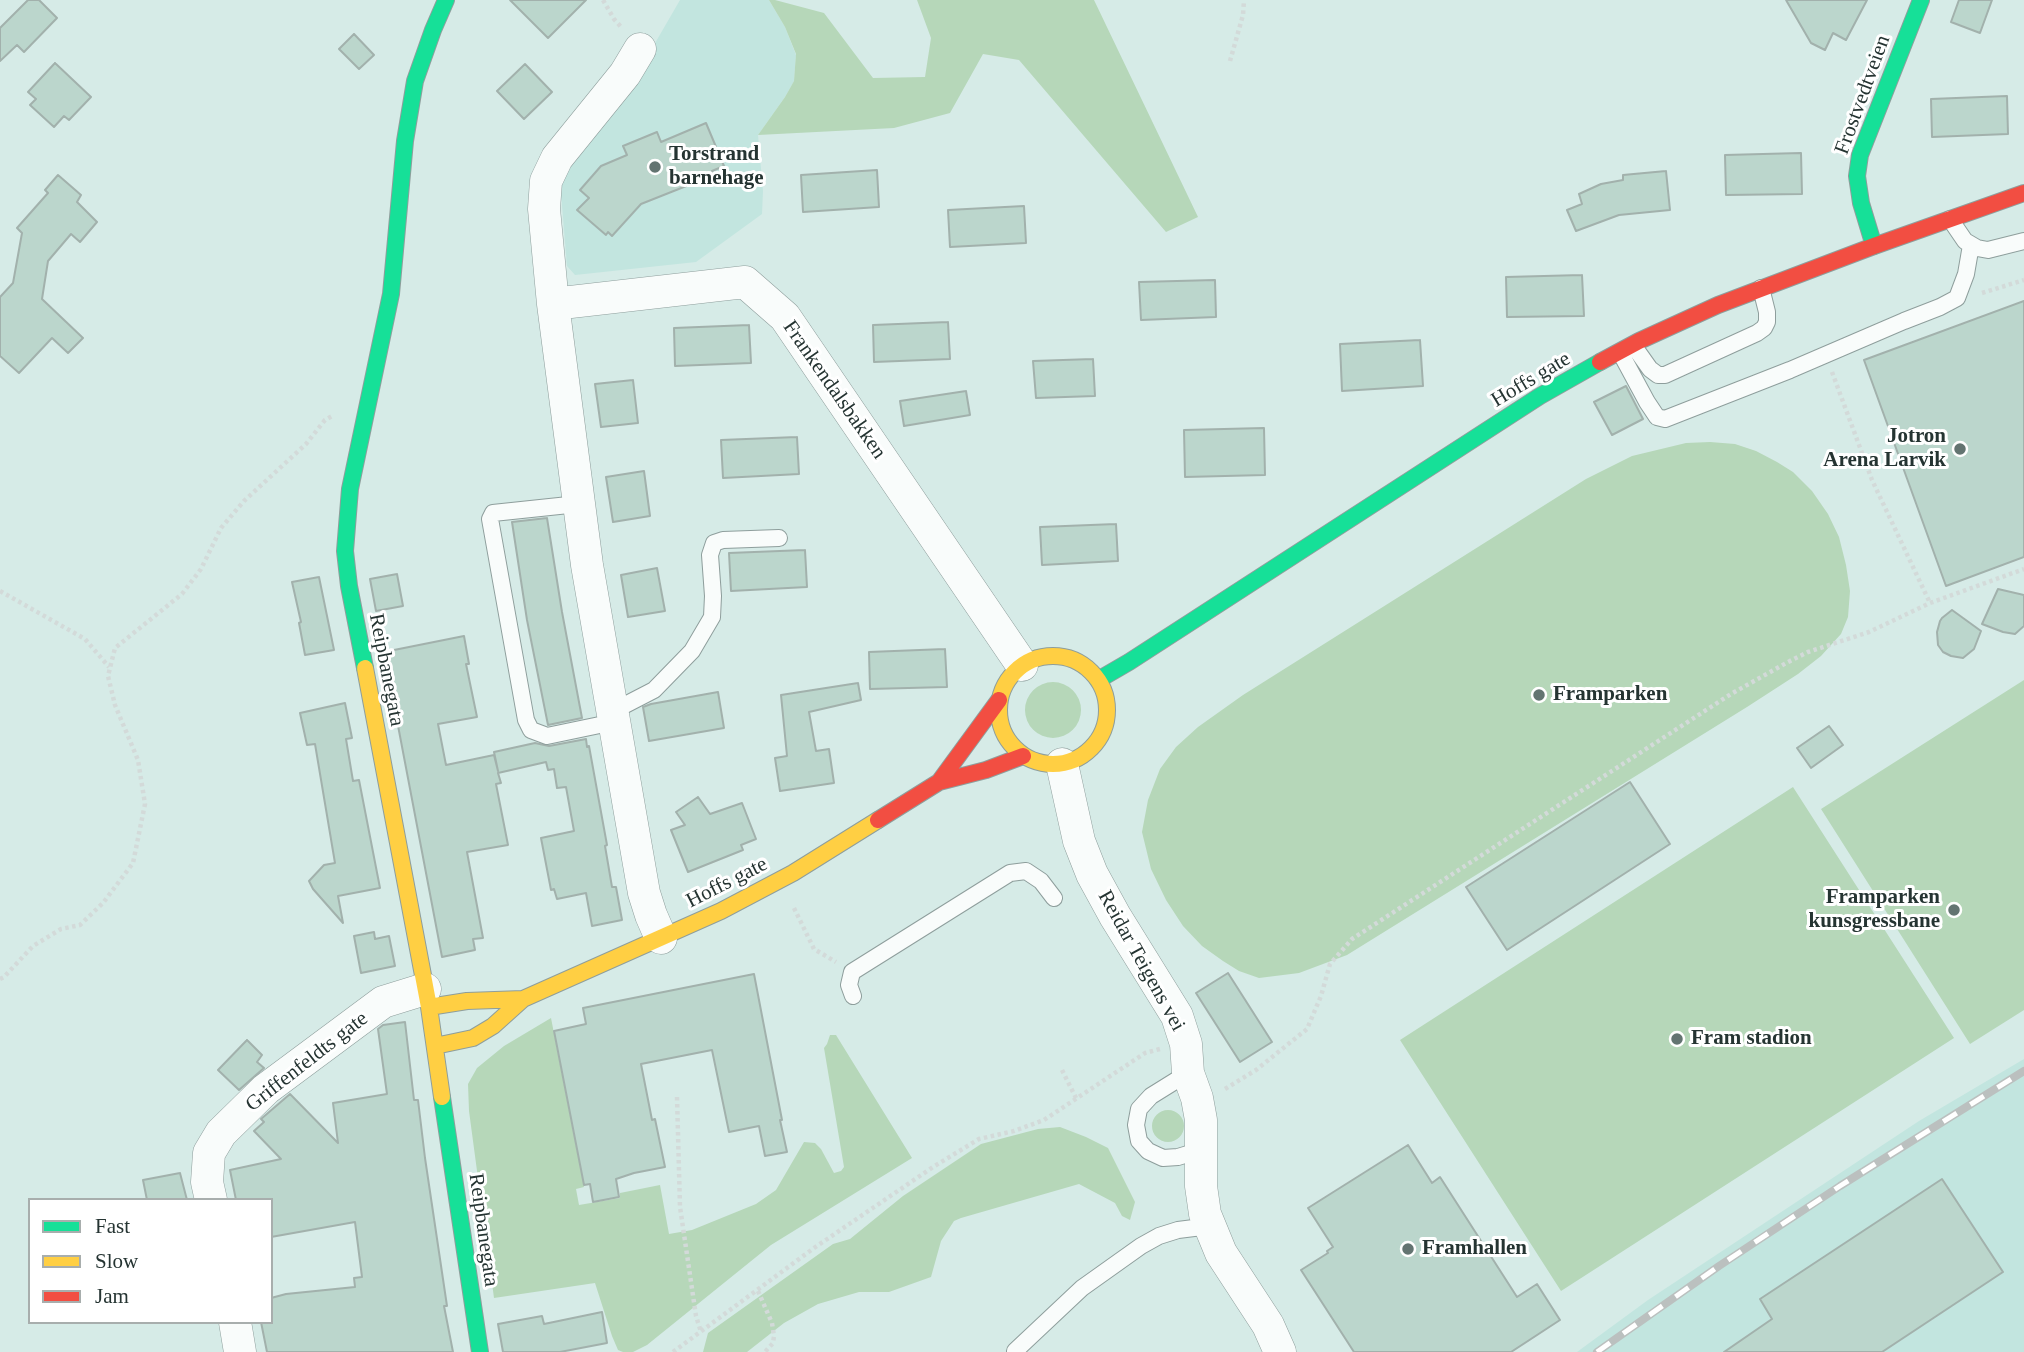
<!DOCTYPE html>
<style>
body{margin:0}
#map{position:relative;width:2024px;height:1352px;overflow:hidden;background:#d6ebe7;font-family:"Times New Roman",serif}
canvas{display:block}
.legend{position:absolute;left:28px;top:1198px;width:245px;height:126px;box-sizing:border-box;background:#fff;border:2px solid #a8aead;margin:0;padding:9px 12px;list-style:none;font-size:21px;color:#253432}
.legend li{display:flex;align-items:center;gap:14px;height:35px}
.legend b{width:35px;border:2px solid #a8aead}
</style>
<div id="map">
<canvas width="2024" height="1352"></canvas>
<ul class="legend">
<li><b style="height:9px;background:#16e098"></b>Fast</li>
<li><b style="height:9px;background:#ffcf43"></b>Slow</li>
<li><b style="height:9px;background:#f24e42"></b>Jam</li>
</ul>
</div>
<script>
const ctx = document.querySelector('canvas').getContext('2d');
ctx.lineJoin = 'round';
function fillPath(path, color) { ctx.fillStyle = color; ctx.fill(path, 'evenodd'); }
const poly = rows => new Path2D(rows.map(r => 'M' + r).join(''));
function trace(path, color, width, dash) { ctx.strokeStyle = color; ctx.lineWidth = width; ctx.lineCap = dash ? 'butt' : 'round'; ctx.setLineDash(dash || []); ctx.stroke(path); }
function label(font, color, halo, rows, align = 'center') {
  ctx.font = font + ' "Times New Roman",serif'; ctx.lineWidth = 6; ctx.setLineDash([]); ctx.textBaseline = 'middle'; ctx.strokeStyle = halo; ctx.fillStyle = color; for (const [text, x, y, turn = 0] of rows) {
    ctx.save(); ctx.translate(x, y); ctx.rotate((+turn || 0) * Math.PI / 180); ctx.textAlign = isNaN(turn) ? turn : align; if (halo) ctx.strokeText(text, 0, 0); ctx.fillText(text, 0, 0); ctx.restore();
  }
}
fillPath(poly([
 [680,0,769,0,785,27,796,55,794,81,785,97,758,135,763,191,762,214,696,262,575,275,567,266,559,169,647,57],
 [2024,1059,2024,1352,1577,1352,1648,1300,1919,1121]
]), '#c2e5df');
fillPath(poly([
 [769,0,775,0,824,13,873,78,925,77,931,38,917,0,1094,0,1198,217,1166,232,1019,60,983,54,950,113,894,128,758,135,785,97,794,81,796,54,785,27],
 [1710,442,1735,444,1756,451,1777,462,1793,472,1812,491,1828,514,1839,537,1846,565,1850,591,1848,617,1841,634,1821,656,1798,674,1747,707,1347,955,1299,973,1259,978,1239,971,1223,961,1202,946,1183,926,1166,900,1151,869,1142,832,1148,800,1160,769,1176,747,1198,727,1243,695,1586,479,1632,456,1686,443],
 [2024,680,2024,1010,1970,1044,1821,809],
 '1025 710a28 28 0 1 1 56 0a28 28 0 1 1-56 0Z',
 [1793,787,1954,1038,1561,1291,1400,1040],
 [551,1018,584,1187,576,1189,579,1205,620,1198,620,1193,660,1185,669,1234,692,1230,756,1204,776,1190,804,1142,815,1143,821,1149,834,1173,841,1171,844,1167,824,1048,827,1044,830,1035,836,1035,912,1158,771,1245,647,1345,633,1352,623,1352,618,1350,612,1336,595,1283,494,1298,469,1111,468,1084,477,1068,504,1046],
 '1152 1126a16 16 0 1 1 32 0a16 16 0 1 1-32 0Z',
 [1060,1127,1086,1137,1108,1148,1135,1202,1130,1220,1122,1216,1115,1203,1079,1184,961,1218,954,1221,941,1241,931,1277,889,1292,859,1292,818,1304,784,1323,747,1352,703,1352,708,1333,833,1244,850,1239,903,1196,981,1144,1038,1129]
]), '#b6d7b9');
const building = poly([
 [28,0,39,0,57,18,24,52,17,45,0,61,0,28,28,0],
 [510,0,586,0,548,38,510,0],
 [1786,0,1867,0,1846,40,1833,33,1825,50,1811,43,1786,0],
 [1959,0,1992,0,1980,33,1951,22,1959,0],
 [354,34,374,55,359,69,339,49,354,34],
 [55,63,91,97,69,120,64,116,54,127,30,105,36,99,28,92,55,63],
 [525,64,552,92,524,119,497,91,525,64],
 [2007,96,2008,134,1932,137,1931,99,2007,96],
 [706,123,724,166,712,171,714,175,641,204,612,236,608,232,606,235,577,210,589,198,580,190,601,166,627,155,623,146,657,132,661,142,706,123],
 [1801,153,1802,194,1726,195,1725,155,1801,153],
 [877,170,879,207,803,212,801,175,877,170],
 [1666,171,1670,210,1619,215,1576,231,1567,210,1582,204,1579,194,1601,184,1623,180,1623,175,1666,171],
 [58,175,81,195,77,202,97,222,80,242,71,234,48,261,42,299,83,338,68,353,52,338,19,373,0,356,0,297,13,283,22,233,17,228,48,193,45,190,58,175],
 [1024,206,1026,243,950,247,948,210,1024,206],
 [1582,275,1584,316,1507,317,1506,277,1582,275],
 [1215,280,1216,317,1141,320,1139,282,1215,280],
 [2024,301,2024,557,1946,586,1864,360,2024,301],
 [948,322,950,359,874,362,873,325,948,322],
 [749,325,751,363,675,366,674,328,749,325],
 [1420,340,1423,386,1342,391,1340,344,1420,340],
 [1093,359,1095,396,1036,398,1033,361,1093,359],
 [633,380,638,423,601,427,595,384,633,380],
 [1626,386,1643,419,1612,435,1594,402,1626,386],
 [966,391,970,415,904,426,900,401,966,391],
 [1264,428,1265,475,1185,477,1184,430,1264,428],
 [797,437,799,474,723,478,721,440,797,437],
 [644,471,650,516,613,522,606,477,644,471],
 [547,518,562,612,582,718,548,725,527,620,512,522,547,518],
 [1116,524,1118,561,1042,565,1040,527,1116,524],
 [805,550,807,587,731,591,729,553,805,550],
 [657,568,665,611,628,617,621,575,657,568],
 [397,574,403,606,376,611,370,579,397,574],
 [319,577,334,650,305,655,299,623,301,622,292,582,319,577],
 [1998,589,2024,595,2024,626,2015,634,2003,632,1982,624,1998,589],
 [1952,610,1981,631,1974,649,1963,658,1951,656,1943,652,1938,645,1937,632,1940,621,1942,618,1952,610],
 [464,636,469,664,466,664,477,717,438,724,446,765,494,755,498,771,494,752,535,743,549,746,586,739,587,747,589,746,607,845,605,846,612,887,616,887,622,920,592,926,586,893,557,899,554,889,551,890,541,838,574,831,566,787,557,788,554,769,548,770,546,762,498,773,501,783,496,784,508,845,467,852,483,938,473,939,475,950,442,957,384,652,464,636],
 [945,649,947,687,870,689,869,652,945,649],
 [858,683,861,700,809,712,816,751,829,749,834,783,780,791,775,758,787,756,781,695,858,683],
 [718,692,724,728,649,741,643,707,651,704,718,692],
 [345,703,352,738,346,739,353,781,359,780,380,888,338,896,343,923,313,889,309,881,324,865,335,863,315,744,307,745,300,713,345,703],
 [1829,726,1843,745,1811,768,1797,748,1829,726],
 [1630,782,1670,844,1507,950,1466,887,1630,782],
 [698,797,710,814,742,803,756,839,741,845,743,850,688,872,671,830,685,825,676,812,698,797],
 [374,932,375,939,389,936,395,966,361,973,354,936,374,932],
 [1228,973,1272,1042,1240,1062,1196,993,1228,973],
 [754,974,782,1120,780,1120,787,1152,765,1156,759,1126,729,1132,712,1050,641,1064,652,1120,655,1119,665,1167,634,1173,616,1179,619,1197,593,1202,590,1184,584,1185,554,1031,586,1024,583,1008,754,974],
 [405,1022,414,1100,418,1100,425,1158,447,1306,444,1306,453,1352,267,1352,261,1322,271,1322,271,1298,286,1294,355,1287,354,1278,362,1277,355,1222,271,1237,271,1200,236,1200,230,1170,281,1159,254,1131,264,1122,261,1119,290,1094,338,1143,333,1103,387,1094,378,1029,383,1025,405,1022],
 [247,1040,262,1055,257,1062,264,1068,239,1090,218,1070,247,1040],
 [1408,1145,1432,1183,1440,1177,1517,1297,1537,1284,1560,1320,1511,1352,1354,1352,1301,1270,1328,1253,1327,1251,1333,1247,1308,1208,1408,1145],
 [180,1173,187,1200,147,1200,143,1180,180,1173],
 [1942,1179,2003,1272,1882,1352,1724,1352,1772,1319,1760,1299,1942,1179],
 [602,1312,607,1343,560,1352,503,1352,498,1324,542,1316,544,1324,602,1312]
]);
fillPath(building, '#bbd6cc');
trace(building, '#a2b1ac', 2);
const lane = poly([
 [1950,219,1965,241,1977,248,1988,250,2024,241],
 [1633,345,1650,369,1658,375,1665,375,1757,333,1764,328,1767,322,1767,312,1761,288],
 [1620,352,1647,402,1657,417,1665,419,1790,370,1904,321,1940,307,1957,298,1966,274,1971,245],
 [578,504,493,513,490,519,526,720,531,730,547,736,614,722],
 [612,708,625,705,654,690,692,651,712,617,713,596,710,555,714,543,723,540,779,538],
 [853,996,849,985,852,972,1010,873,1026,871,1041,881,1054,898],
 [1188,1073,1151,1096,1139,1109,1136,1125,1139,1141,1148,1151,1163,1158,1178,1157,1201,1150],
 [1015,1351,1082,1288,1141,1246,1159,1236,1178,1230,1210,1226]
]);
const street = poly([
 [640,49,625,74,557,158,546,181,544,209,553,304,587,565,644,893,651,915,661,938],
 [553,304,745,282,785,317,1022,665],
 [1062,764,1079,841,1092,874,1115,916,1177,1016,1186,1044,1188,1073,1197,1098,1201,1120,1201,1186,1205,1214,1221,1253,1268,1325,1280,1352],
 [211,1200,207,1182,209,1153,221,1133,266,1089,383,1002,425,989],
 [235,1322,240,1352]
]);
const fast = poly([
 [1874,246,1861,203,1857,176,1860,155,1921,0],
 [365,668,349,586,345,551,350,489,391,294,405,141,415,81,433,30,446,0],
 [1098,680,1129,662,1540,396,1600,362],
 [442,1097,480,1352]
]);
const slow = poly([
 '999 710a54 54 0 1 1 108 0a54 54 0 1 1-108 0Z',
 [365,668,429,1007,442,1097],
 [429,1007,467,1001,523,999],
 [435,1046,473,1038,493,1026,523,999,721,911,793,873,878,820]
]);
const jam = poly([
 [1600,362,1639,341,1718,305,1874,246,2024,193],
 [939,782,999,700],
 [878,820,939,782,986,770,1023,756]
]);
trace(lane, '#8e9e9c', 18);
trace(street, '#8e9e9c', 33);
trace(fast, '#8e9e9c', 18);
trace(slow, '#8e9e9c', 18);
trace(jam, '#8e9e9c', 18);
trace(poly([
 [603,0,614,19,622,28],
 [1230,61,1243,15,1244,0],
 [1982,293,2024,280],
 [1832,372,1872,480,1930,603],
 [0,591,85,639,109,667],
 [794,908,814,949,836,962],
 [0,979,4,977,33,946,61,929,80,925,103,903,133,863,145,804,138,760,115,705,108,676,115,648,182,594,201,569,221,528,244,501,306,444,325,420,334,415],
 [1062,1070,1076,1098],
 [1225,1089,1256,1070,1307,1029,1321,996,1330,964,1352,939,1731,694,1788,662,1808,652,1869,632,1930,603,2024,569],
 [677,1097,680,1207,696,1316,701,1332],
 [758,1291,772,1323,774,1336,773,1343,765,1352],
 [673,1352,814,1248,933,1167,979,1139,1014,1131,1044,1120,1145,1053,1160,1049]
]), '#d3dad9', 4.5, [3.5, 3.5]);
trace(lane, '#f9fcfb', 16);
trace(street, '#f9fcfb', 32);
trace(fast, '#16e098', 16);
trace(slow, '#ffcf43', 16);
trace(jam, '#f24e42', 16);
const rail = poly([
 [1597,1352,1719,1266,1840,1186,2024,1071]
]);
trace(rail, '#bbc0bf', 8);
trace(rail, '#fff', 5, [16]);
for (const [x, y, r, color] of [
 [655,167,7,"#637471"],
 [1960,449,7,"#637471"],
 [1539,695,7,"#637471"],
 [1954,910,7,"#637471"],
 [1677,1039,7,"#637471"],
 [1408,1249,7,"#637471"]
]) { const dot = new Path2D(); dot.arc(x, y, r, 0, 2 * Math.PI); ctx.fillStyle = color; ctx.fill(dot); trace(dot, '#fff', 2.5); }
label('21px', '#253432', '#fff', [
 ["Frostvedtveien",1863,95,-70],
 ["Hoffs gate",1531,380,-31],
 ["Frankendalsbakken",834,390,55],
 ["Reipbanegata",386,670,79],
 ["Hoffs gate",727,883,-27],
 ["Reidar Teigens vei",1141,961,61],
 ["Griffenfeldts gate",307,1062,-38],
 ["Reipbanegata",483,1230,82]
]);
label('bold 21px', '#253432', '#fff', [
 ["Torstrand",669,155],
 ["barnehage",669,179],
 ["Jotron",1946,437,"right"],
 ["Arena Larvik",1946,461,"right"],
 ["Framparken",1553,695],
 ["Framparken",1940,898,"right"],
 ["kunsgressbane",1940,922,"right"],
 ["Fram stadion",1691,1039],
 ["Framhallen",1422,1249]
], 'left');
</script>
